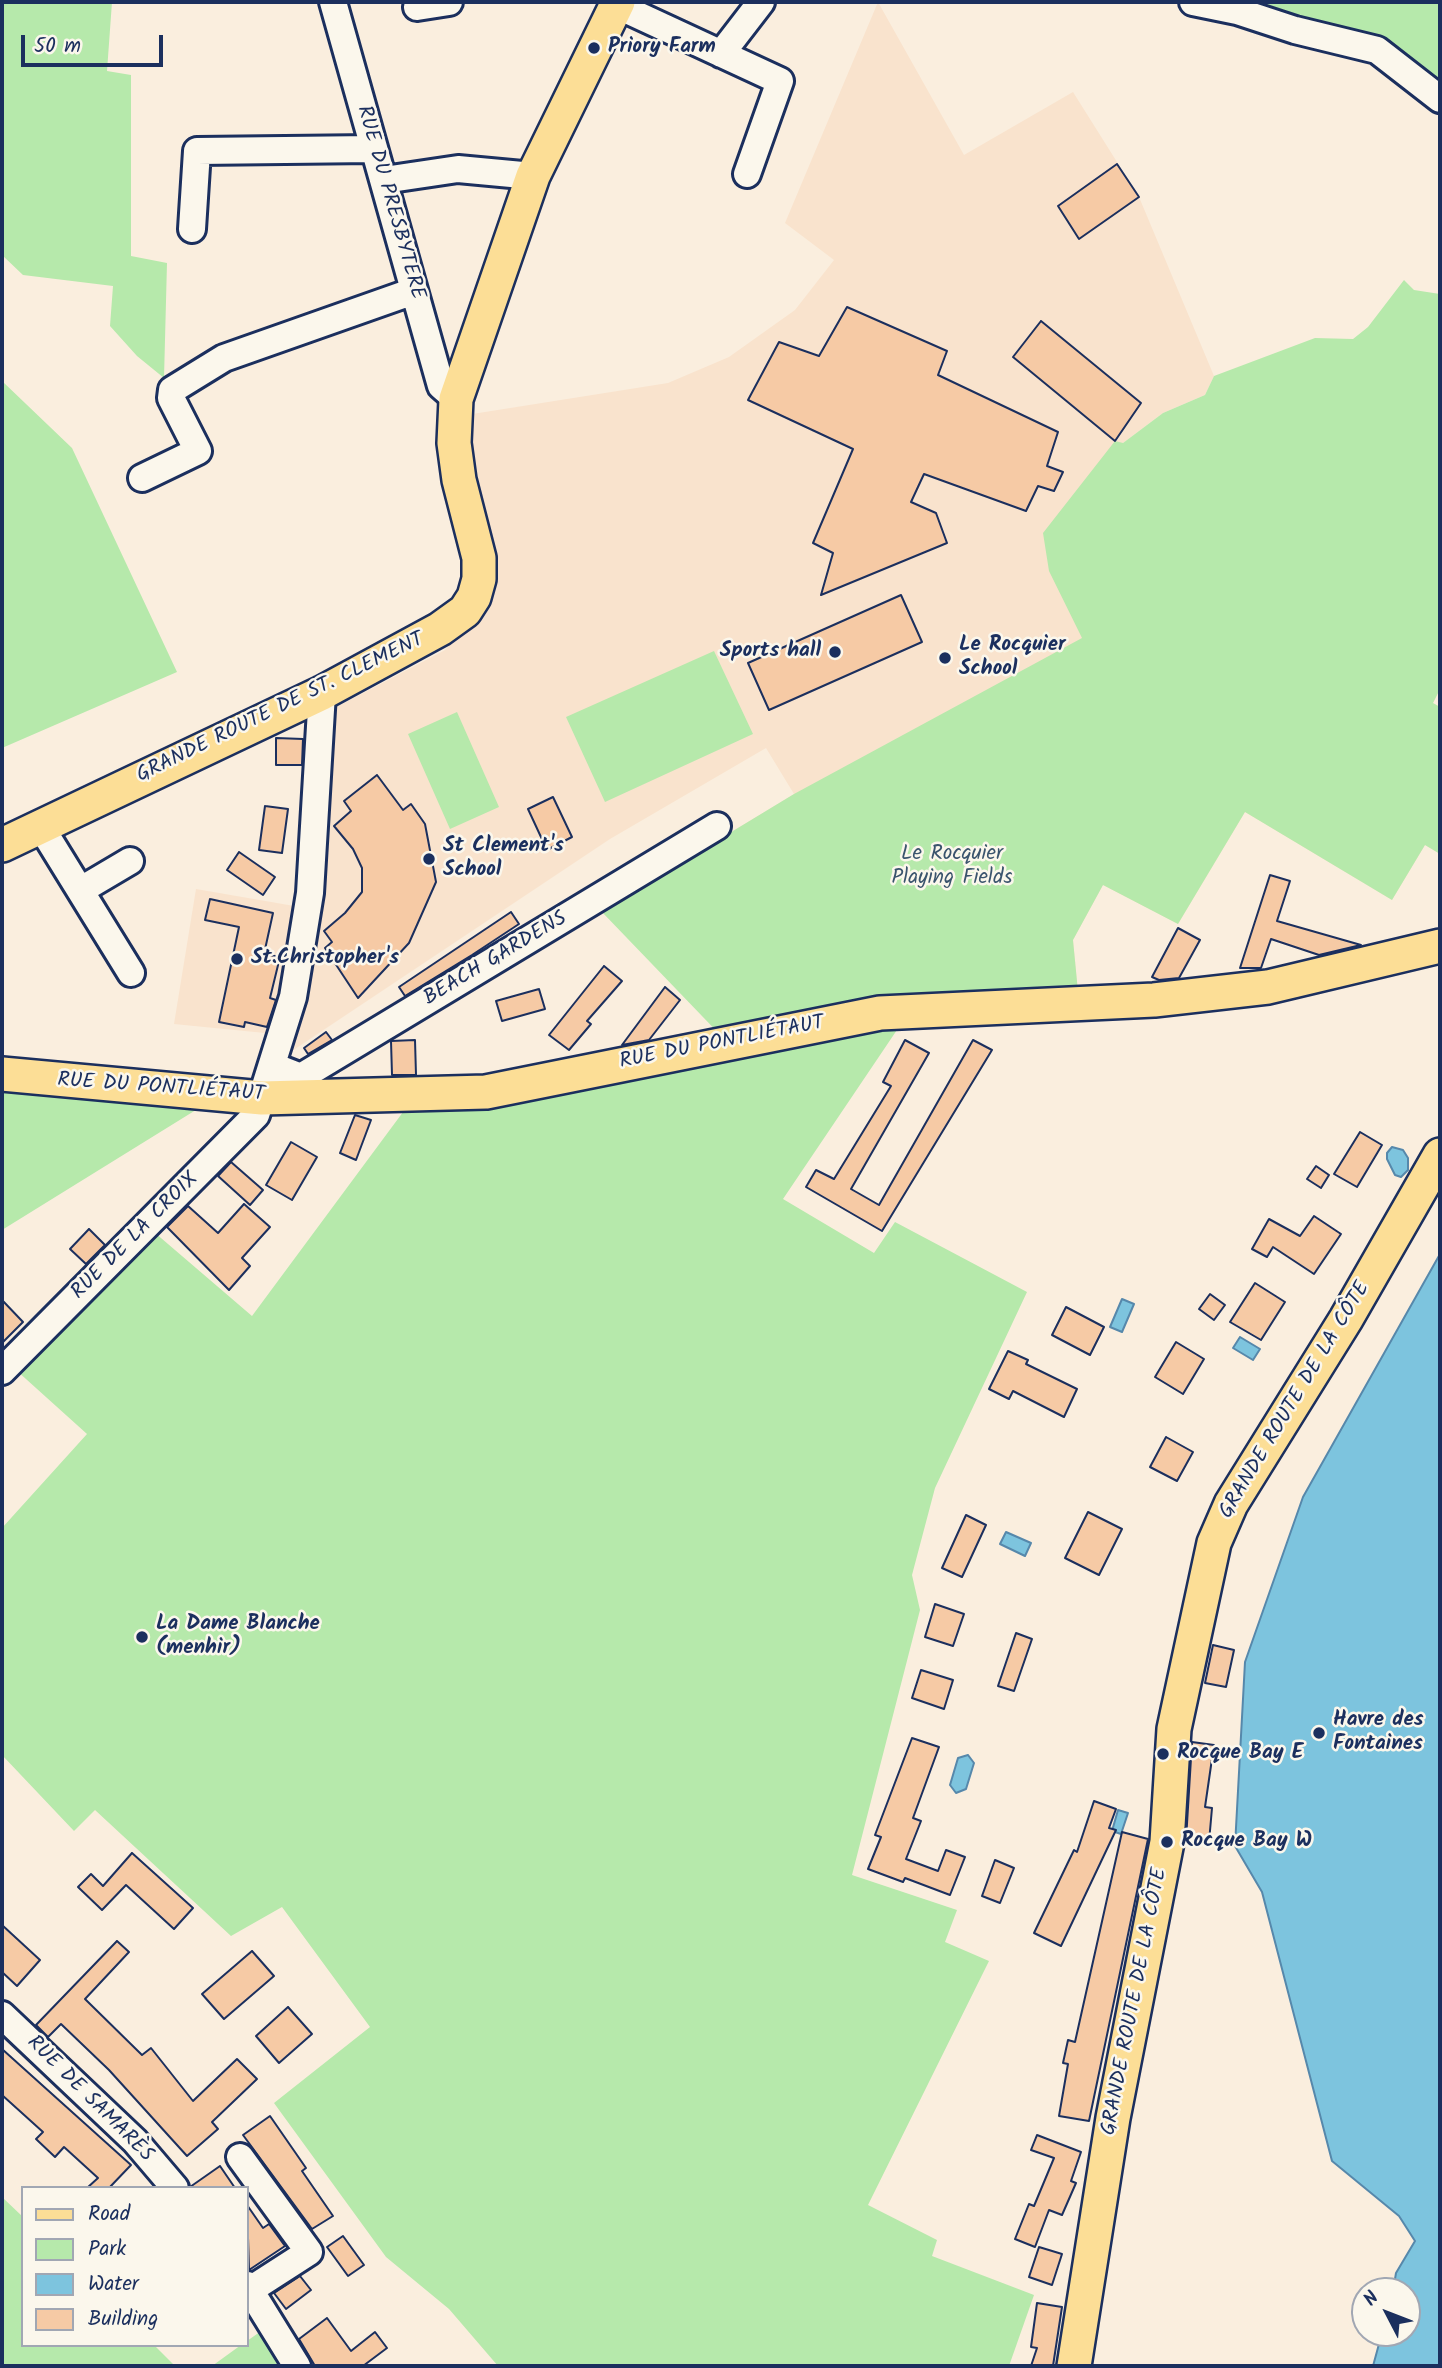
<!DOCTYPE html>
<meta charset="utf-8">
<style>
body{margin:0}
#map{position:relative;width:1442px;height:2368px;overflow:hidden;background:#faeede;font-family:Kalam,sans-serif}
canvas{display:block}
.frame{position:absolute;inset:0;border:4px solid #1b2f5e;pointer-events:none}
.legend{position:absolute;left:21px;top:2186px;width:228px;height:161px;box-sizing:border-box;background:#fbf7ec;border:2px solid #a1a7b3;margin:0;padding:9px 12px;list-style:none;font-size:21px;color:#1b2f5e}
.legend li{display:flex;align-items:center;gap:14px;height:35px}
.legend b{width:35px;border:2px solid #a1a7b3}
.north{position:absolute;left:1351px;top:2277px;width:70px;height:70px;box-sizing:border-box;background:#fbf7ec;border:2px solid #a1a7b3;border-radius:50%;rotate:312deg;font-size:19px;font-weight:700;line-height:28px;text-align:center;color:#1b2f5e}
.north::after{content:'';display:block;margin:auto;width:24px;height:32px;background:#1b2f5e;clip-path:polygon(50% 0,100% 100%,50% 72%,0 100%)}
.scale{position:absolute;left:21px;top:35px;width:142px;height:32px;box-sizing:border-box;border:4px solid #1b2f5e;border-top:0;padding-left:9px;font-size:21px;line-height:24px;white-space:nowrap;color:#1b2f5e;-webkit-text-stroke:5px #fbf7ec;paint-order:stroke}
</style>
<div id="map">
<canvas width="1442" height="2368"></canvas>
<div class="frame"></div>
<ul class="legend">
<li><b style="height:9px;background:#fcde96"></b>Road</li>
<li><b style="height:19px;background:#b6e9ab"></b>Park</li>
<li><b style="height:19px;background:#7dc4de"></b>Water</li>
<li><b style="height:19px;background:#f6caa5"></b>Building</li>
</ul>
<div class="north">N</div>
<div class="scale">50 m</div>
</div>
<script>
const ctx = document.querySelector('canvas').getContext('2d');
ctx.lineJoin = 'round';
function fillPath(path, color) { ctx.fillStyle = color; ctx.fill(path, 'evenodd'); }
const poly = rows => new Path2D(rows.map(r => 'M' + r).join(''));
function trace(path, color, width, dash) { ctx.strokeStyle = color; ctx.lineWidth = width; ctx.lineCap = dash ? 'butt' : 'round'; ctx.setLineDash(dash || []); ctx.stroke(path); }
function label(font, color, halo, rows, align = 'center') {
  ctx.font = font + ' Kalam,sans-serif'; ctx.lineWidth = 5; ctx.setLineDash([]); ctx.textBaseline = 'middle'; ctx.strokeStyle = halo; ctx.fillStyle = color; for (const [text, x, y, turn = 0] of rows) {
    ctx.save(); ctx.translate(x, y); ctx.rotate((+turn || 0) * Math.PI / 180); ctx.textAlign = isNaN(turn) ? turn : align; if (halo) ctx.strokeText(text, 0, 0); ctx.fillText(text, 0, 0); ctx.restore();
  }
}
fillPath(poly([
 [878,2,964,155,1073,92,1139,197,1214,376,1205,395,1163,413,1123,443,1440,689,1433,703,1440,707,1440,854,1425,845,1392,900,1245,812,1178,924,1103,885,1073,940,1079,1002,601,911,794,794,766,748,610,839,283,1057,331,710,445,650,488,602,494,587,496,556,481,498,473,483,466,415,668,383,729,357,795,310,834,260,785,223],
 [196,889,300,907,275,1034,174,1024]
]), '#f9e3cd');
fillPath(poly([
 [2,2,112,2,107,71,131,75,131,256,167,263,164,378,137,356,110,326,113,286,23,275,2,255],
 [1246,2,1440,2,1440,84,1247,4],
 [1404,280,1414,290,1440,294,1440,689,1433,703,1440,707,1440,854,1425,845,1392,900,1245,812,1178,924,1103,885,1073,940,1079,1002,727,1042,601,911,794,794,1082,638,1049,571,1043,533,1115,441,1123,443,1163,413,1205,395,1214,376,1315,338,1353,339,1368,327],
 [2,381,72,448,177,672,2,748],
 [714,651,753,734,605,802,566,717],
 [457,712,499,807,450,829,408,734],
 [903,1021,783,1199,874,1253,895,1222,1027,1292,935,1488,912,1575,920,1610,852,1875,957,1910,945,1942,989,1961,868,2205,937,2240,932,2256,1034,2295,1009,2366,498,2366,449,2309,386,2257,274,2103,370,2027,282,1907,231,1936,95,1810,74,1831,2,1755,2,1528,87,1434,16,1370,154,1232,252,1316,406,1108],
 [2,1085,212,1100,2,1230],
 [2,2197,23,2217,23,2345,154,2345,175,2366,2,2366],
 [264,2329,288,2366,212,2366,241,2345,247,2345,247,2341]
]), '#b6e9ab');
const water = poly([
 [1392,1147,1403,1150,1408,1158,1408,1170,1401,1177,1395,1175,1387,1159,1387,1153,1392,1147],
 [1440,1254,1440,2366,1373,2366,1382,2333,1407,2333,1407,2291,1393,2291,1396,2273,1415,2241,1399,2216,1332,2161,1262,1892,1235,1846,1245,1662,1303,1497,1440,1254],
 [1122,1299,1134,1304,1122,1332,1110,1327,1122,1299],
 [1240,1337,1260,1349,1253,1360,1233,1348,1240,1337],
 [1006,1532,1031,1543,1025,1556,1000,1544,1006,1532],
 [968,1755,974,1763,966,1789,956,1793,950,1785,958,1758,968,1755],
 [1118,1810,1128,1813,1121,1834,1112,1831,1118,1810]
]);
fillPath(water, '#7dc4de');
trace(water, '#5688ab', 2);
const building = poly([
 [1117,164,1139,197,1079,239,1058,206,1117,164],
 [847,307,947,351,938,375,1058,432,1047,466,1063,472,1054,491,1038,486,1026,511,924,474,911,502,936,513,947,543,821,595,833,553,813,543,853,449,748,400,779,342,819,356,847,307],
 [1041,321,1141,403,1115,441,1013,357,1041,321],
 [901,595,922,642,769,710,748,663,901,595],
 [276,738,303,739,302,765,276,765,276,738],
 [377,775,403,810,411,804,425,824,436,882,409,943,358,998,325,948,332,942,324,931,345,913,362,892,362,868,353,849,334,826,351,811,344,801,377,775],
 [553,797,572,837,547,850,528,809,553,797],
 [265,806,288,809,282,853,259,850,265,806],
 [239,852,275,877,263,895,227,870,239,852],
 [1270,875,1290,881,1277,921,1361,945,1319,955,1271,939,1261,968,1240,968,1270,875],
 [210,899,273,913,264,954,280,957,270,998,276,1000,267,1027,245,1022,244,1027,219,1022,239,927,205,920,210,899],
 [511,912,519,924,472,955,405,996,399,987,511,912],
 [1178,928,1200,940,1179,978,1159,980,1152,977,1178,928],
 [604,966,622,981,587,1021,591,1024,569,1050,549,1035,604,966],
 [665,987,680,1000,649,1040,622,1045,665,987],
 [539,989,545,1009,502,1021,496,1001,539,989],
 [326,1032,332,1040,308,1054,304,1048,326,1032],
 [415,1040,416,1075,392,1075,391,1041,415,1040],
 [905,1040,929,1053,851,1189,879,1205,973,1040,992,1050,882,1231,806,1187,816,1170,834,1179,891,1086,883,1082,905,1040],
 [355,1115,371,1120,356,1160,340,1153,355,1115],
 [1360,1132,1382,1145,1357,1187,1334,1174,1360,1132],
 [291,1142,317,1157,292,1200,266,1185,291,1142],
 [231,1162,263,1190,250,1205,218,1176,231,1162],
 [1316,1166,1329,1175,1321,1188,1307,1179,1316,1166],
 [244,1204,270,1227,242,1258,250,1266,229,1290,167,1227,188,1206,218,1233,244,1204],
 [1314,1216,1341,1234,1314,1274,1273,1247,1267,1257,1252,1249,1269,1219,1300,1236,1314,1216],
 [89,1229,105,1245,86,1264,70,1249,89,1229],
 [1255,1283,1285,1302,1261,1340,1230,1322,1255,1283],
 [1210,1294,1225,1305,1214,1320,1199,1309,1210,1294],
 [2,1300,23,1322,2,1343,2,1300],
 [1066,1307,1104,1327,1090,1355,1052,1335,1066,1307],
 [1176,1342,1204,1359,1183,1394,1155,1377,1176,1342],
 [1008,1351,1028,1360,1026,1364,1077,1389,1064,1417,1013,1391,1009,1399,989,1389,1008,1351],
 [1166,1437,1193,1452,1177,1481,1150,1467,1166,1437],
 [1088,1512,1122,1529,1099,1575,1065,1558,1088,1512],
 [966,1515,986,1525,962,1577,942,1568,966,1515],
 [935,1604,964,1614,953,1646,925,1637,935,1604],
 [1016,1633,1032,1639,1014,1691,998,1686,1016,1633],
 [1213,1645,1234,1650,1226,1687,1205,1683,1213,1645],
 [921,1670,953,1680,944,1709,912,1698,921,1670],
 [912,1738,939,1747,913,1818,921,1821,906,1859,938,1871,946,1850,965,1857,950,1895,905,1878,903,1882,868,1869,881,1837,875,1835,912,1738],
 [1192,1742,1214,1745,1205,1807,1212,1808,1209,1842,1186,1840,1192,1742],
 [1094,1801,1116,1809,1109,1828,1116,1830,1061,1946,1034,1933,1074,1850,1077,1852,1094,1801],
 [1122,1832,1148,1839,1089,2121,1059,2116,1068,2064,1063,2063,1068,2040,1075,2042,1122,1832],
 [132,1853,193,1908,174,1929,126,1885,102,1910,78,1887,91,1874,103,1886,132,1853],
 [995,1860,1014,1868,1000,1903,982,1896,995,1860],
 [2,1925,40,1960,17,1986,2,1972,2,1925],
 [117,1941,129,1952,85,1999,142,2055,151,2048,193,2101,237,2059,257,2079,212,2122,218,2129,187,2156,109,2070,61,2024,48,2037,36,2025,117,1941],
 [252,1951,274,1976,224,2019,202,1994,252,1951],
 [288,2007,312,2034,279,2063,256,2036,288,2007],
 [2,2049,131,2165,109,2188,87,2188,98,2178,64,2147,55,2157,36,2139,43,2132,2,2095,2,2049],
 [270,2116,306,2168,302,2171,333,2216,312,2229,243,2135,270,2116],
 [1037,2135,1081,2152,1071,2181,1076,2183,1062,2215,1049,2210,1035,2247,1015,2239,1029,2204,1034,2206,1054,2158,1031,2150,1037,2135],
 [220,2166,235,2188,190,2188,190,2187,220,2166],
 [247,2205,263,2228,269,2224,285,2246,249,2270,247,2205],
 [343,2236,364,2265,348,2276,327,2247,343,2236],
 [1039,2247,1062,2254,1052,2285,1029,2277,1039,2247],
 [300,2276,311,2290,286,2309,274,2293,300,2276],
 [1037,2303,1062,2307,1053,2366,1031,2366,1037,2348,1031,2347,1037,2303],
 [327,2318,351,2351,375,2332,387,2348,363,2366,315,2366,299,2339,327,2318]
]);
fillPath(building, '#f6caa5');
trace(building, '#1b2f5e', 2);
const minor = poly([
 [333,2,441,386,456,399],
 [1193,2,1237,11,1295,30,1377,50,1440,99],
 [616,5,780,81,747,174],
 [417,7,449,2],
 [721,54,761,2],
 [384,180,458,169,533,176],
 [192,229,197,151,373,149],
 [142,478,198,451,171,398,172,390,224,358,414,291],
 [41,827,131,973],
 [81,890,130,861],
 [273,1066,301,1077,717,826],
 [2,1371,256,1115,293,997,310,893,322,693],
 [2,2015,135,2141,175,2188],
 [240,2157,309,2252,250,2290],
 [247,2285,297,2366]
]);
const major = poly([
 [2,845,322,693,440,629,465,611,474,597,479,579,479,558,459,480,454,443,456,399,533,176,618,2],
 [2,1074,262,1098,486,1092,880,1013,1154,1000,1268,987,1440,946],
 [1074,2366,1113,2118,1167,1842,1174,1729,1214,1543,1231,1504,1346,1319,1440,1155]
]);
trace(minor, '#1b2f5e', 32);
trace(major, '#1b2f5e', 38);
trace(minor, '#fbf7ec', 26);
trace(major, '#fcde96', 33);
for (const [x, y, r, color] of [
 [594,48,7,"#1b2f5e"],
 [835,652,7,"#1b2f5e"],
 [945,658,7,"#1b2f5e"],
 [429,859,7,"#1b2f5e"],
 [237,959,7,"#1b2f5e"],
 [142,1637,7,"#1b2f5e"],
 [1319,1733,7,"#1b2f5e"],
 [1163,1754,7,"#1b2f5e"],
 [1167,1842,7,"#1b2f5e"]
]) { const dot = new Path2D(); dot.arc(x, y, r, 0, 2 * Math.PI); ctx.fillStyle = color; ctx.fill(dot); trace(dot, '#fbf7ec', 2.5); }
label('bold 21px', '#1b2f5e', '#fbf7ec', [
 ["Priory Farm",608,48],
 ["Le Rocquier",959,646],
 ["School",959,670],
 ["Sports hall",821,652,"right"],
 ["St Clement's",443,847],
 ["School",443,871],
 ["St.Christopher's",251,959],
 ["La Dame Blanche",156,1625],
 ["(menhir)",156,1649],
 ["Havre des",1333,1721],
 ["Fontaines",1333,1745],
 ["Rocque Bay E",1177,1754],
 ["Rocque Bay W",1181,1842]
], 'left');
label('21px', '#1b2f5e', '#fbf7ec', [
 ["RUE DU PRESBYTERE",389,203,74],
 ["GRANDE ROUTE DE ST. CLEMENT",281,709,-26],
 ["BEACH GARDENS",496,960,-31],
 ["RUE DU PONTLIÉTAUT",722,1044,-11],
 ["RUE DU PONTLIÉTAUT",161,1089,4],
 ["RUE DE LA CROIX",136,1237,-45],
 ["GRANDE ROUTE DE LA CÔTE",1296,1401,-59],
 ["GRANDE ROUTE DE LA CÔTE",1136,2002,-79],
 ["RUE DE SAMARÈS",89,2100,45]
]);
label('21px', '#3a546d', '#fbf7ec', [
 ["Le Rocquier",952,855],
 ["Playing Fields",952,879]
]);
</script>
